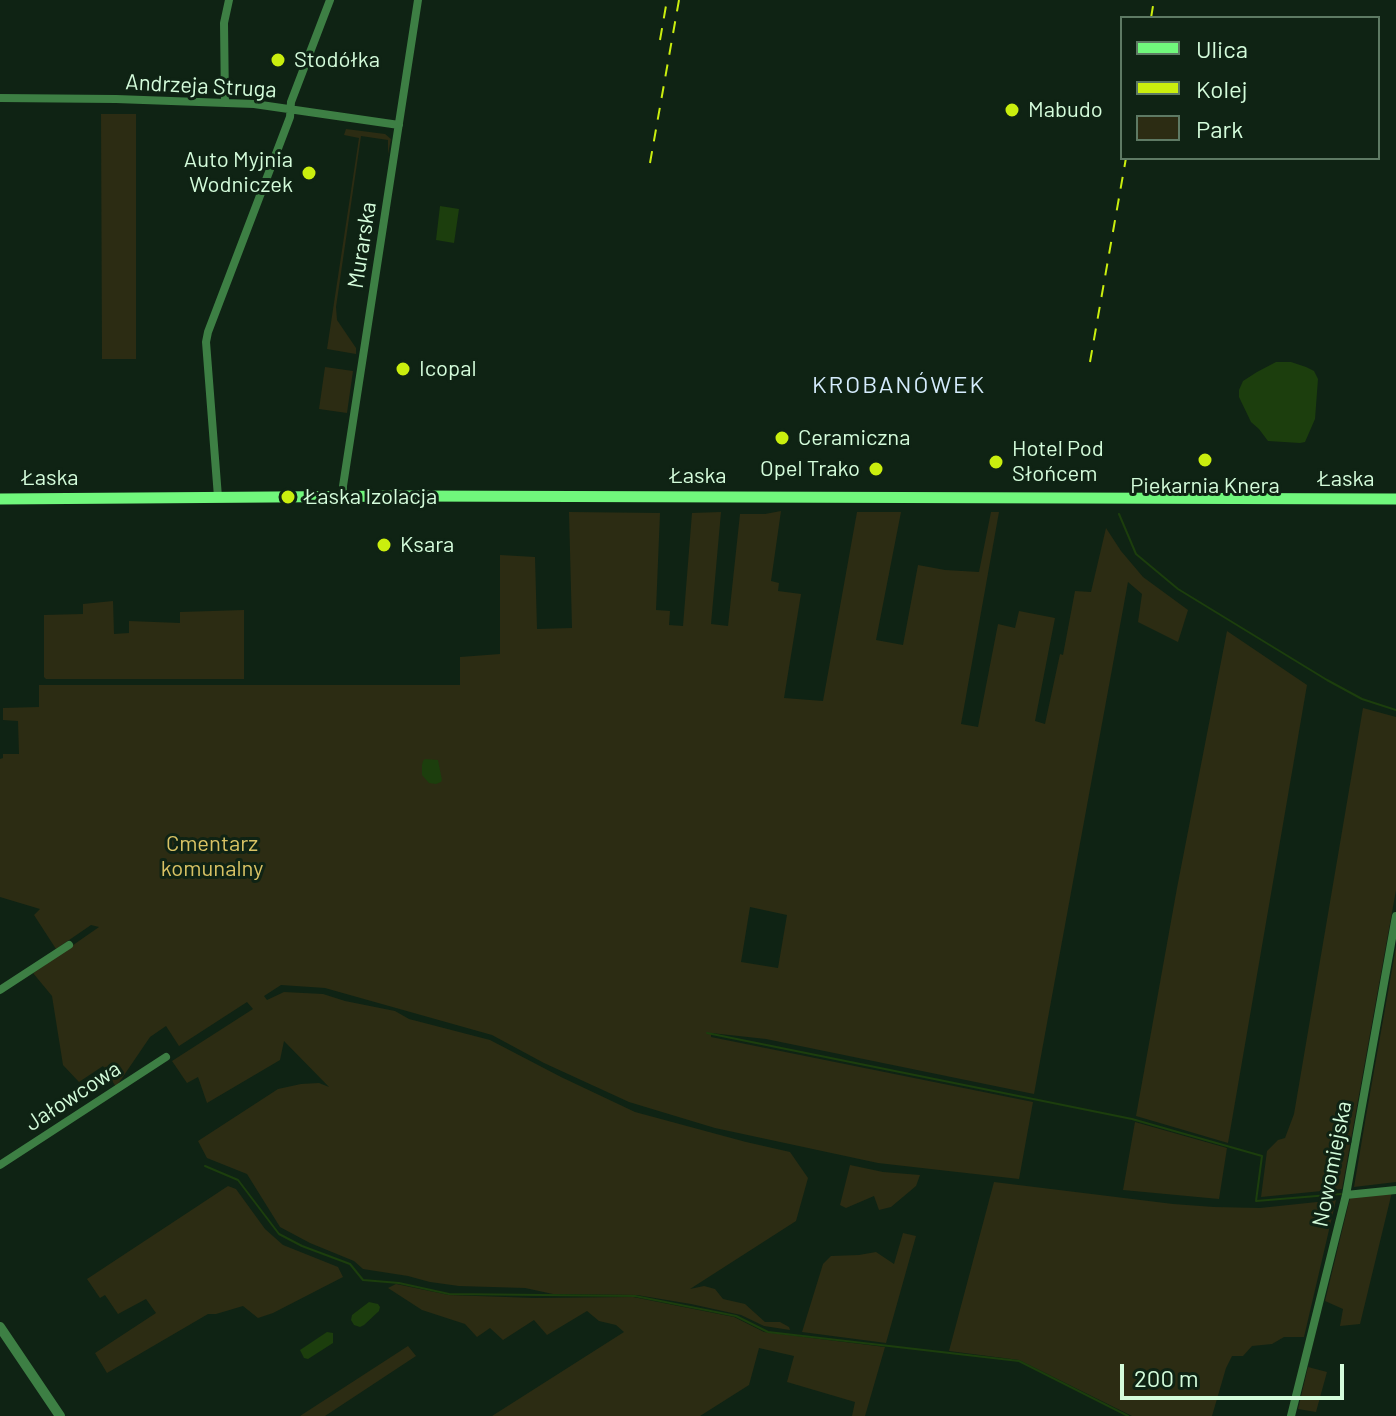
<!DOCTYPE html>
<meta charset="utf-8">
<style>
body{margin:0}
#map{position:relative;width:1396px;height:1416px;overflow:hidden;background:#0f2314;font-family:Barlow,sans-serif}
canvas{display:block}
.legend{position:absolute;left:1120px;top:16px;width:260px;height:144px;box-sizing:border-box;background:#0f2314;border:2px solid #5e7a64;margin:0;padding:10px 14px;list-style:none;font-size:24px;color:#d4fcdb}
.legend li{display:flex;align-items:center;gap:16px;height:40px}
.legend b{width:40px;border:2px solid #5e7a64}
.scale{position:absolute;left:1120px;top:1364px;width:224px;height:36px;box-sizing:border-box;border:4px solid #d4fcdb;border-top:0;padding-left:10px;font-size:24px;line-height:28px;white-space:nowrap;color:#d4fcdb;-webkit-text-stroke:6px #0f2314;paint-order:stroke}
</style>
<div id="map">
<canvas width="1396" height="1416"></canvas>
<ul class="legend">
<li><b style="height:10px;background:#70f77c"></b>Ulica</li>
<li><b style="height:10px;background:#caee0e"></b>Kolej</li>
<li><b style="height:22px;background:#2c2c13"></b>Park</li>
</ul>
<div class="scale">200 m</div>
</div>
<script>
const ctx = document.querySelector('canvas').getContext('2d');
ctx.lineJoin = 'round';
function fillPath(path, color) { ctx.fillStyle = color; ctx.fill(path, 'evenodd'); }
const poly = rows => new Path2D(rows.map(r => 'M' + r).join(''));
function trace(path, color, width, dash) { ctx.strokeStyle = color; ctx.lineWidth = width; ctx.lineCap = dash ? 'butt' : 'round'; ctx.setLineDash(dash || []); ctx.stroke(path); }
function label(font, color, halo, rows, align = 'center') {
  ctx.font = font + ' Barlow,sans-serif'; ctx.lineWidth = 6; ctx.setLineDash([]); ctx.textBaseline = 'middle'; ctx.strokeStyle = halo; ctx.fillStyle = color; for (const [text, x, y, turn = 0] of rows) {
    ctx.save(); ctx.translate(x, y); ctx.rotate((+turn || 0) * Math.PI / 180); ctx.textAlign = isNaN(turn) ? turn : align; if (halo) ctx.strokeText(text, 0, 0); ctx.fillText(text, 0, 0); ctx.restore();
  }
}
fillPath(poly([
 [101,114,136,114,136,359,102,359],
 [346,129,385,134,391,139,388,154,388,140,361,136,336,307,337,320,356,348,356,354,327,349,359,138,344,135],
 [325,367,353,371,347,413,319,409],
 [781,511,771,581,779,583,778,591,801,594,784,698,823,701,857,512,901,512,876,640,903,645,918,565,945,570,979,572,991,512,999,512,961,724,978,727,998,624,1015,628,1019,611,1055,618,1035,721,1045,724,1060,654,1063,655,1075,591,1091,592,1106,528,1121,551,1143,577,1188,610,1178,642,1138,622,1142,594,1128,582,1034,1094,766,1039,711,1033,711,1037,1033,1102,1019,1179,878,1163,715,1128,629,1102,544,1063,492,1035,325,988,281,985,264,996,267,1000,284,992,323,994,345,1001,395,1011,409,1019,490,1040,561,1077,635,1112,746,1142,790,1152,808,1178,796,1221,690,1289,704,1286,715,1289,723,1299,745,1304,765,1322,780,1322,789,1327,790,1330,764,1326,741,1315,691,1304,637,1295,553,1294,525,1288,459,1286,430,1282,408,1276,363,1269,354,1261,310,1243,280,1227,247,1174,207,1158,198,1141,278,1089,301,1084,319,1083,329,1087,284,1041,280,1060,207,1103,198,1077,187,1083,172,1061,253,1009,247,1002,179,1046,166,1026,150,1037,116,1087,103,1066,79,1082,63,1065,52,996,33,973,99,927,91,925,56,949,34,915,40,909,0,897,0,759,3,758,3,754,19,754,18,721,3,720,3,708,39,707,39,685,460,685,460,657,500,654,500,555,535,557,537,629,572,628,569,512,660,513,656,610,670,611,669,625,683,626,692,513,721,512,711,624,728,626,740,514,765,514],
 [750,907,787,915,778,968,741,962],
 [113,601,114,634,129,633,129,621,180,623,180,612,244,610,244,679,46,679,44,677,44,615,83,614,83,604],
 [1227,631,1307,685,1228,1143,1136,1116,1177,888],
 [1363,708,1396,717,1396,890,1342,1189,1261,1197,1267,1151,1278,1140,1285,1138,1294,1114],
 [1396,947,1396,1182,1354,1187,1366,1116],
 [1135,1122,1227,1148,1219,1199,1123,1190],
 [850,1165,883,1172,920,1175,916,1186,891,1207,879,1210,874,1196,846,1208,840,1205],
 [994,1182,1173,1204,1214,1207,1260,1208,1336,1200,1304,1337,1284,1337,1272,1344,1252,1346,1243,1356,1232,1356,1226,1368,1212,1416,1132,1416,1019,1360,949,1351],
 [228,1186,236,1189,265,1229,283,1245,338,1267,343,1277,273,1313,258,1318,243,1306,216,1314,208,1314,107,1373,95,1353,156,1313,146,1299,118,1314,105,1295,100,1298,87,1279],
 [1392,1192,1360,1324,1340,1326,1343,1309,1325,1301,1350,1198],
 [903,1233,916,1236,886,1343,802,1332,823,1264,831,1256,859,1255,876,1252,894,1264],
 [396,1284,449,1295,534,1298,633,1297,734,1317,764,1332,885,1347,865,1416,852,1416,855,1402,787,1382,794,1356,759,1348,749,1385,700,1416,492,1416,624,1332,616,1325,599,1321,587,1311,547,1335,534,1320,503,1340,490,1328,477,1337,465,1324,422,1310,388,1288],
 [408,1346,416,1356,325,1416,300,1416],
 [1308,1367,1327,1372,1316,1412,1298,1409]
]), '#2c2c13');
fillPath(poly([
 [440,206,459,209,454,243,436,240],
 [1276,362,1291,362,1306,367,1314,371,1318,379,1315,419,1305,442,1300,443,1268,441,1259,429,1251,422,1239,397,1239,390,1243,381,1257,372],
 [425,759,438,760,442,780,441,782,436,784,429,783,422,775,422,765,423,761],
 [369,1302,378,1304,380,1307,379,1311,364,1325,360,1327,354,1325,351,1320,352,1315],
 [327,1332,333,1333,333,1343,308,1359,304,1358,300,1350]
]), '#1c3e0d');
trace(poly([
 [1119,514,1136,554,1178,589,1327,680,1362,699,1396,710],
 [707,1033,1132,1119,1262,1156,1256,1201,1341,1194],
 [205,1166,238,1180,279,1234,302,1246,350,1264,363,1280,399,1283,449,1294,635,1296,736,1316,768,1332,1019,1361,1128,1416]
]), '#1c3e0d', 2);
trace(poly([
 [0,98,116,99,254,104,399,125],
 [225,103,224,23,229,0],
 [218,497,206,342,208,332,290,117,291,102,330,0],
 [343,497,343,486,418,0],
 [0,990,69,945],
 [0,1165,166,1057],
 [1346,1195,1396,1190],
 [1291,1416,1346,1195,1396,916]
]), '#3d7f44', 8);
trace(poly([
 [0,1327,60,1416]
]), '#3d7f44', 10);
trace(poly([
 [0,499,408,496,1396,499]
]), '#70f77c', 11);
trace(poly([
 [1151,18,1154,0],
 [660,40,667,0],
 [650,163,679,0],
 [1090,362,1126,158]
]), '#caee0e', 2, [12, 10]);
for (const [x, y, r, color] of [
 [278,60,8,"#caee0e"],
 [1012,110,8,"#caee0e"],
 [309,173,8,"#caee0e"],
 [403,369,8,"#caee0e"],
 [782,438,8,"#caee0e"],
 [1205,460,8,"#caee0e"],
 [996,462,8,"#caee0e"],
 [876,469,8,"#caee0e"],
 [288,497,8,"#caee0e"],
 [384,545,8,"#caee0e"]
]) { const dot = new Path2D(); dot.arc(x, y, r, 0, 2 * Math.PI); ctx.fillStyle = color; ctx.fill(dot); trace(dot, '#0f2314', 3); }
label('22px', '#d4fcdb', '#0f2314', [
 ["Stodółka",294,60],
 ["Mabudo",1028,110],
 ["Auto Myjnia",293,160,"right"],
 ["Wodniczek",293,185,"right"],
 ["Icopal",419,369],
 ["Ceramiczna",798,438],
 ["Hotel Pod",1012,449],
 ["Słońcem",1012,474],
 ["Opel Trako",860,469,"right"],
 ["Piekarnia Knera",1205,486,"center"],
 ["Łaska Izolacja",304,497],
 ["Ksara",400,545]
], 'left');
label('22px', '#d4fcdb', '#0f2314', [
 ["Andrzeja Struga",201,86,3],
 ["Murarska",362,245,-81],
 ["Łaska",698,476],
 ["Łaska",50,478],
 ["Łaska",1346,479],
 ["Jałowcowa",73,1096,-33],
 ["Nowomiejska",1332,1164,-79]
]);
label('22px', '#d8c264', '#0f2314', [
 ["Cmentarz",212,844],
 ["komunalny",212,869]
]);
ctx.letterSpacing = '2px';
label('24px', '#d5ecfd', '#0f2314', [
 ["KROBANÓWEK",899,385]
]);
ctx.letterSpacing = '0px';
</script>
